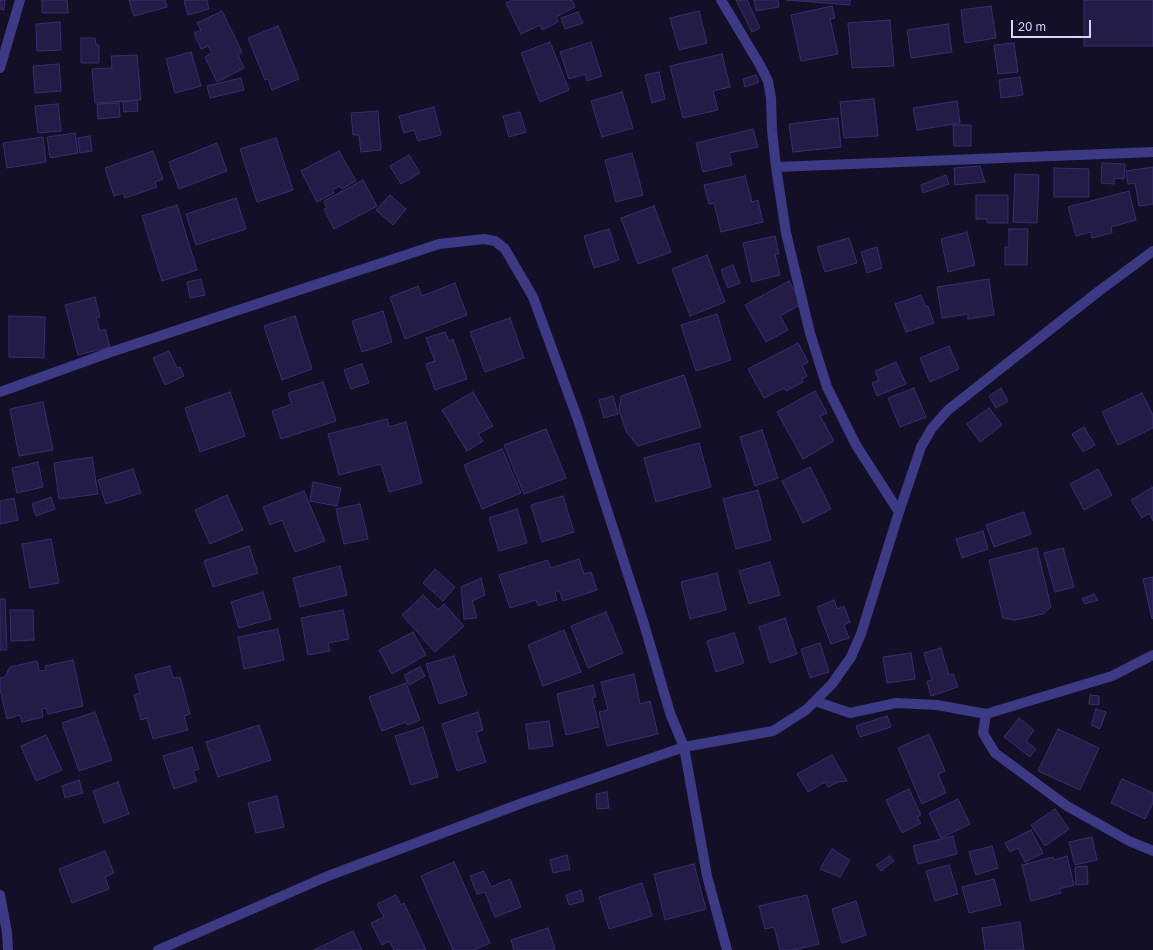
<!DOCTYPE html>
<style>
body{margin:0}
#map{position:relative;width:1153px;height:950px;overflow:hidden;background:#130f26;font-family:"Golos Text",sans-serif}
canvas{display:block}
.scale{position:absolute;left:1011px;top:20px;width:80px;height:18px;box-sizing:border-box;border:2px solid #d9d4ff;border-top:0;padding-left:5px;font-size:12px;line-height:14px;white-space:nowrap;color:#d9d4ff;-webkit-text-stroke:3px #130f26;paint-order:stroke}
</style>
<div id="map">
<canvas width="1153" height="950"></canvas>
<div class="scale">20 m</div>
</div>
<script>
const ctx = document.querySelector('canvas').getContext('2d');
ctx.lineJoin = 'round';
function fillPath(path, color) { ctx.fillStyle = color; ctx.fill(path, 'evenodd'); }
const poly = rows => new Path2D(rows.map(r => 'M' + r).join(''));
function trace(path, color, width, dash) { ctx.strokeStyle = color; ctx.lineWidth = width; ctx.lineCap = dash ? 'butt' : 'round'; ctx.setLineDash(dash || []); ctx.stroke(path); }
const building = poly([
 [0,0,5,0,4,10,0,9,0,0],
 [42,0,67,0,68,13,42,13,42,0],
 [129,0,165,0,167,7,134,16,129,0],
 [187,0,207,0,209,9,188,15,184,1,187,0],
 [513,0,572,0,575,7,556,17,558,22,542,30,540,25,521,34,506,3,513,0],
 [736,0,747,0,760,28,752,32,736,0],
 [754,0,778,0,779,7,756,11,754,0],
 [787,0,850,0,850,5,787,0],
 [1084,0,1153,0,1153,46,1084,46,1084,0],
 [832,6,835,18,830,19,838,54,801,61,791,15,832,6],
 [991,6,996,38,965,43,961,10,991,6],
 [222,11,242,52,238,55,244,68,217,82,205,57,212,53,208,46,201,49,194,33,201,30,197,23,222,11],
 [699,11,707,43,679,50,670,18,699,11],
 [578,12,583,23,565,29,561,18,578,12],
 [890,20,894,66,852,68,848,23,890,20],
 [60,22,61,50,37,51,36,24,60,22],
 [948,24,952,52,911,58,907,30,948,24],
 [278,26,299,79,272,90,268,79,265,80,248,38,278,26],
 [81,38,95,38,96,45,99,45,99,63,81,63,81,38],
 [550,42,569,90,540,102,521,53,550,42],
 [591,42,602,76,587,81,585,74,569,79,560,52,591,42],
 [1014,43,1018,72,998,74,994,45,1014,43],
 [191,52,201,86,175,93,166,59,191,52],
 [722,54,730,87,713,91,718,110,683,118,670,66,722,54],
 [137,55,141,100,95,103,92,69,112,68,111,56,137,55],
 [59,64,61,91,35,93,33,66,59,64],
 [659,72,665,99,652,103,645,75,659,72],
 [756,75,759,82,745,87,743,79,756,75],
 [1020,77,1023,95,1001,98,999,80,1020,77],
 [241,78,244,90,210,98,207,86,241,78],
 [622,92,633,128,602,137,591,101,622,92],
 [874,99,878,136,844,138,840,102,874,99],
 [137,100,138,111,124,112,123,102,137,100],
 [957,101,960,123,917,130,913,108,957,101],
 [119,103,120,117,98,119,97,104,119,103],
 [58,104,61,131,38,133,35,106,58,104],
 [434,107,441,135,418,141,414,130,404,133,399,116,434,107],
 [378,111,381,150,361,152,359,135,353,135,351,113,378,111],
 [520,112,526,132,509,137,503,116,520,112],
 [838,118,841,147,793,152,789,124,838,118],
 [953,125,971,125,971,146,954,146,953,125],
 [753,129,758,147,729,153,732,165,703,172,696,143,753,129],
 [75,133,78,153,50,158,47,137,75,133],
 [90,136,92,151,80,153,78,138,90,136],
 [43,137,46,162,7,168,3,143,43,137],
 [276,138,293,190,257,202,240,149,276,138],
 [217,143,227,171,179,189,169,162,217,143],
 [153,151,163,179,155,182,157,187,125,198,123,193,114,196,105,168,153,151],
 [339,151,356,181,342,189,340,186,332,190,334,193,317,202,301,171,339,151],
 [632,153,643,195,616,202,605,160,632,153],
 [409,155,420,173,401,184,390,166,409,155],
 [1102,163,1125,164,1124,179,1114,178,1114,184,1101,183,1102,163],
 [980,166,985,182,955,185,954,168,980,166],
 [1153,167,1153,204,1139,206,1135,183,1128,184,1126,171,1153,167],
 [1054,168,1089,169,1089,197,1054,197,1054,168],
 [1015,174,1039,175,1037,223,1013,222,1015,174],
 [946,175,949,184,923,193,921,185,946,175],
 [745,176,752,202,758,200,763,222,721,232,714,203,709,204,704,185,745,176],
 [363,180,377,206,334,229,324,209,327,208,324,201,363,180],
 [1129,191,1136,220,1111,227,1112,233,1092,238,1091,232,1076,236,1068,207,1129,191],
 [390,195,406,209,393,225,376,210,390,195],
 [976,195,1008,195,1008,223,987,223,987,219,976,219,976,195],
 [236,198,246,229,196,245,186,214,236,198],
 [177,205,197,270,162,281,142,216,177,205],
 [654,206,671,252,638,264,621,218,654,206],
 [609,229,619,260,594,268,584,236,609,229],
 [1009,229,1028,229,1027,265,1005,265,1005,247,1009,247,1009,229],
 [967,232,975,265,948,272,941,239,967,232],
 [775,236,779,254,775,254,780,275,752,282,743,243,775,236],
 [849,238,857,263,825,272,817,247,849,238],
 [877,247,882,268,867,273,861,252,877,247],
 [707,255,725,302,690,316,672,269,707,255],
 [733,265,740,283,728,288,721,270,733,265],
 [201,279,205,295,190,298,187,282,201,279],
 [989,279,994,315,968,319,968,314,942,318,937,287,989,279],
 [789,281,802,304,780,316,788,330,766,342,745,305,789,281],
 [455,283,467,315,405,339,390,297,418,286,422,296,455,283],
 [921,295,925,306,928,306,934,323,906,332,895,304,921,295],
 [95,297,100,317,96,318,100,331,105,329,110,347,78,355,65,305,95,297],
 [383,311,392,342,362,352,352,321,383,311],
 [717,314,731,360,696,371,681,325,717,314],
 [9,316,45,317,44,358,9,357,9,316],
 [295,316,312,369,282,380,264,326,295,316],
 [510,318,524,358,485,372,470,332,510,318],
 [445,332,449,341,453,339,467,379,435,390,426,364,435,361,426,338,445,332],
 [798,343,808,362,802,366,807,376,802,379,803,382,786,391,784,388,764,398,748,369,798,343],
 [949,346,959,369,930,382,920,358,949,346],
 [169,351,177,368,180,367,184,376,165,385,153,358,169,351],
 [896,362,906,384,877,396,872,383,879,380,875,371,896,362],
 [362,364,369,383,351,389,344,370,362,364],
 [684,375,701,427,638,446,627,433,619,411,621,396,684,375],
 [323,382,336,421,281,439,272,411,292,404,288,393,323,382],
 [914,388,926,417,900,427,888,398,914,388],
 [1001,388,1008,401,996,408,989,396,1001,388],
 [815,391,827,413,820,416,834,441,803,459,777,412,815,391],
 [230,392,245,436,200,452,185,408,230,392],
 [473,392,493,426,478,434,483,441,467,451,442,410,473,392],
 [1142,393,1153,415,1153,428,1118,445,1102,412,1142,393],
 [613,396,618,414,604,418,599,400,613,396],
 [43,402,53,450,19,456,10,409,43,402],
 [989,408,1002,425,980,442,967,424,989,408],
 [387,419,389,427,406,422,422,483,389,492,381,464,339,475,328,434,387,419],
 [1084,427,1095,445,1083,452,1072,434,1084,427],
 [546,429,566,478,524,494,504,445,546,429],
 [762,430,778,478,755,486,740,437,762,430],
 [699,443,711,487,656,502,644,458,699,443],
 [502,449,521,493,482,509,464,465,502,449],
 [92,457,98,494,59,499,54,463,92,457],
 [38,462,43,487,17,493,12,468,38,462],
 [810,467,831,509,803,523,782,481,810,467],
 [133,469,141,493,106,504,98,480,133,469],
 [1098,469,1112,495,1084,510,1070,484,1098,469],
 [313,482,341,488,337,506,310,501,313,482],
 [1153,487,1153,521,1149,513,1142,518,1131,500,1153,487],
 [758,490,771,540,736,549,723,499,758,490],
 [304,491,325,541,295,552,282,520,270,525,263,507,304,491],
 [227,495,243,530,210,544,195,510,227,495],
 [563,496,574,532,542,542,531,505,563,496],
 [51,497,55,509,36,516,32,504,51,497],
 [14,498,18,520,0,524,0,501,14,498],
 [360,504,368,539,344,544,336,509,360,504],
 [517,509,527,543,499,551,489,518,517,509],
 [1024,512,1031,534,994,547,986,525,1024,512],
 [983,531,988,549,962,558,956,539,983,531],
 [51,539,59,583,30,588,22,544,51,539],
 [249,546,258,573,213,587,204,561,249,546],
 [1037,548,1051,607,1043,614,1015,620,1003,618,989,560,1037,548],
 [1063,548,1074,587,1055,592,1044,553,1063,548],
 [579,559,584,574,591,572,597,590,563,601,559,590,555,592,557,600,538,606,536,600,510,608,499,575,548,560,551,568,579,559],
 [770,562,780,595,749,604,739,571,770,562],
 [340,566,347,595,300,607,293,578,340,566],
 [435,569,455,587,443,601,423,583,435,569],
 [717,573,726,610,690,619,681,582,717,573],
 [1153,577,1153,618,1152,619,1143,579,1153,577],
 [481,578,485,595,472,601,477,618,464,619,461,587,481,578],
 [263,592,271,619,239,628,231,602,263,592],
 [1094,594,1098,600,1085,604,1082,599,1094,594],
 [423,595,438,610,444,604,464,626,435,652,402,615,423,595],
 [0,599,5,599,7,650,0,650,0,599],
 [834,600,837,609,844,606,850,622,844,625,849,638,831,644,817,607,834,600],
 [10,610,33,610,34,640,11,641,10,610],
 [343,610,349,639,328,643,330,651,308,655,301,618,343,610],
 [606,612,623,653,588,668,571,626,606,612],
 [785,618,797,654,770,663,759,627,785,618],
 [278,629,284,660,244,669,238,637,278,629],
 [564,630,581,672,543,686,528,645,564,630],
 [413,632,426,655,392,674,379,650,413,632],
 [734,633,744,663,716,672,707,641,734,633],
 [820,643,829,672,810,678,801,649,820,643],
 [941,648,949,675,953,674,958,687,931,696,927,681,932,680,924,653,941,648],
 [911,653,915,679,887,683,883,657,911,653],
 [454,656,467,695,439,704,426,664,454,656],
 [73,660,83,706,48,714,46,708,42,709,43,717,22,722,20,715,7,719,0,689,0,678,5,677,10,667,37,661,39,671,46,670,45,666,73,660],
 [170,666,173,678,180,677,190,714,184,716,188,730,153,739,147,718,141,720,134,695,140,693,135,675,170,666],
 [420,667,425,676,409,685,404,675,420,667],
 [634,674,640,704,650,701,658,734,607,746,599,712,608,710,601,682,634,674],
 [406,683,420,720,407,725,406,722,382,731,369,697,406,683],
 [593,685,596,697,592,698,599,727,566,735,557,694,593,685],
 [1090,695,1099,696,1099,705,1089,704,1090,695],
 [1096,709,1106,712,1100,729,1091,725,1096,709],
 [95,712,112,760,79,771,62,723,95,712],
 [478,712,483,730,476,732,486,762,457,771,442,724,478,712],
 [887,716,891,727,860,737,856,726,887,716],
 [1019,718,1034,730,1026,741,1036,749,1030,757,1004,737,1019,718],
 [549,721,553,746,529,749,526,724,549,721],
 [259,725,271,760,218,777,206,742,259,725],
 [423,727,438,777,411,785,395,736,423,727],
 [1058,729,1099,748,1080,790,1038,771,1058,729],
 [929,734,945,771,938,774,946,793,922,804,898,748,929,734],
 [46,735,62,770,36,781,21,746,46,735],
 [192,747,199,769,193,771,197,781,174,789,163,756,192,747],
 [832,755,847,781,838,782,828,787,825,782,808,792,797,774,832,755],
 [1122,779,1153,793,1153,803,1145,819,1111,803,1122,779],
 [79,780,83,793,65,798,62,786,79,780],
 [118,782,129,814,104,823,93,791,118,782],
 [909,789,921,815,917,817,921,823,902,833,886,800,909,789],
 [607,792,609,808,597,809,596,794,607,792],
 [277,796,284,827,256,833,248,803,277,796],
 [958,799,970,824,941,838,929,813,958,799],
 [1055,809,1069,829,1045,846,1031,825,1055,809],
 [1031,830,1043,853,1025,862,1018,848,1010,852,1005,843,1031,830],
 [953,836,957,854,918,864,913,846,953,836],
 [1092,837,1097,860,1075,865,1069,842,1092,837],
 [992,846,998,868,976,875,969,852,992,846],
 [832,849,850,860,840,877,820,869,832,849],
 [105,851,114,873,105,877,109,889,72,903,59,869,105,851],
 [567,855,570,869,553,873,550,860,567,855],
 [890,856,894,861,881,871,876,865,890,856],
 [1067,856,1074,885,1059,889,1061,893,1031,901,1022,865,1053,857,1054,860,1067,856],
 [454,862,490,943,474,950,453,950,421,876,454,862],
 [694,864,706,909,665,920,654,874,694,864],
 [949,865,958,894,935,901,926,871,949,865],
 [1087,866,1088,884,1076,885,1075,867,1087,866],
 [484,871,491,887,510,879,521,907,495,917,485,892,477,894,470,876,484,871],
 [994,879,1001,905,969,913,962,887,994,879],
 [642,883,652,916,609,929,599,897,642,883],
 [581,890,584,901,569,905,566,895,581,890],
 [396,895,401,905,404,903,426,950,394,950,389,941,382,945,371,923,384,917,377,904,396,895],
 [807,895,819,944,794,950,780,950,774,927,765,929,759,906,807,895],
 [856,901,866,935,842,943,832,909,856,901],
 [1020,922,1024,950,985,950,982,928,1020,922],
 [548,928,555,949,552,950,514,950,511,940,548,928],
 [353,931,362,950,314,950,353,931]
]);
fillPath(building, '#241b47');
trace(building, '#3b2d73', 1);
trace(poly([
 [721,0,760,65,768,81,771,98,772,130,776,167,786,233,810,333,827,387,856,445,899,512],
 [0,68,20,0],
 [776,167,1153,152],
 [0,392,111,352,439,244,484,239,495,241,505,249,533,297,578,420,644,624,670,713,684,747,707,876,727,950],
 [815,701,850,713,896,703,937,705,986,714,1112,676,1153,655],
 [986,714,983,733,995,753,1067,806,1129,841,1153,851],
 [0,895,7,932,8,950],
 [158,950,328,876,525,802,684,747,773,731,806,710,832,684,851,657,861,634,899,512,921,447,932,428,948,410,1099,291,1153,251]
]), '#3d3a85', 10);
</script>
